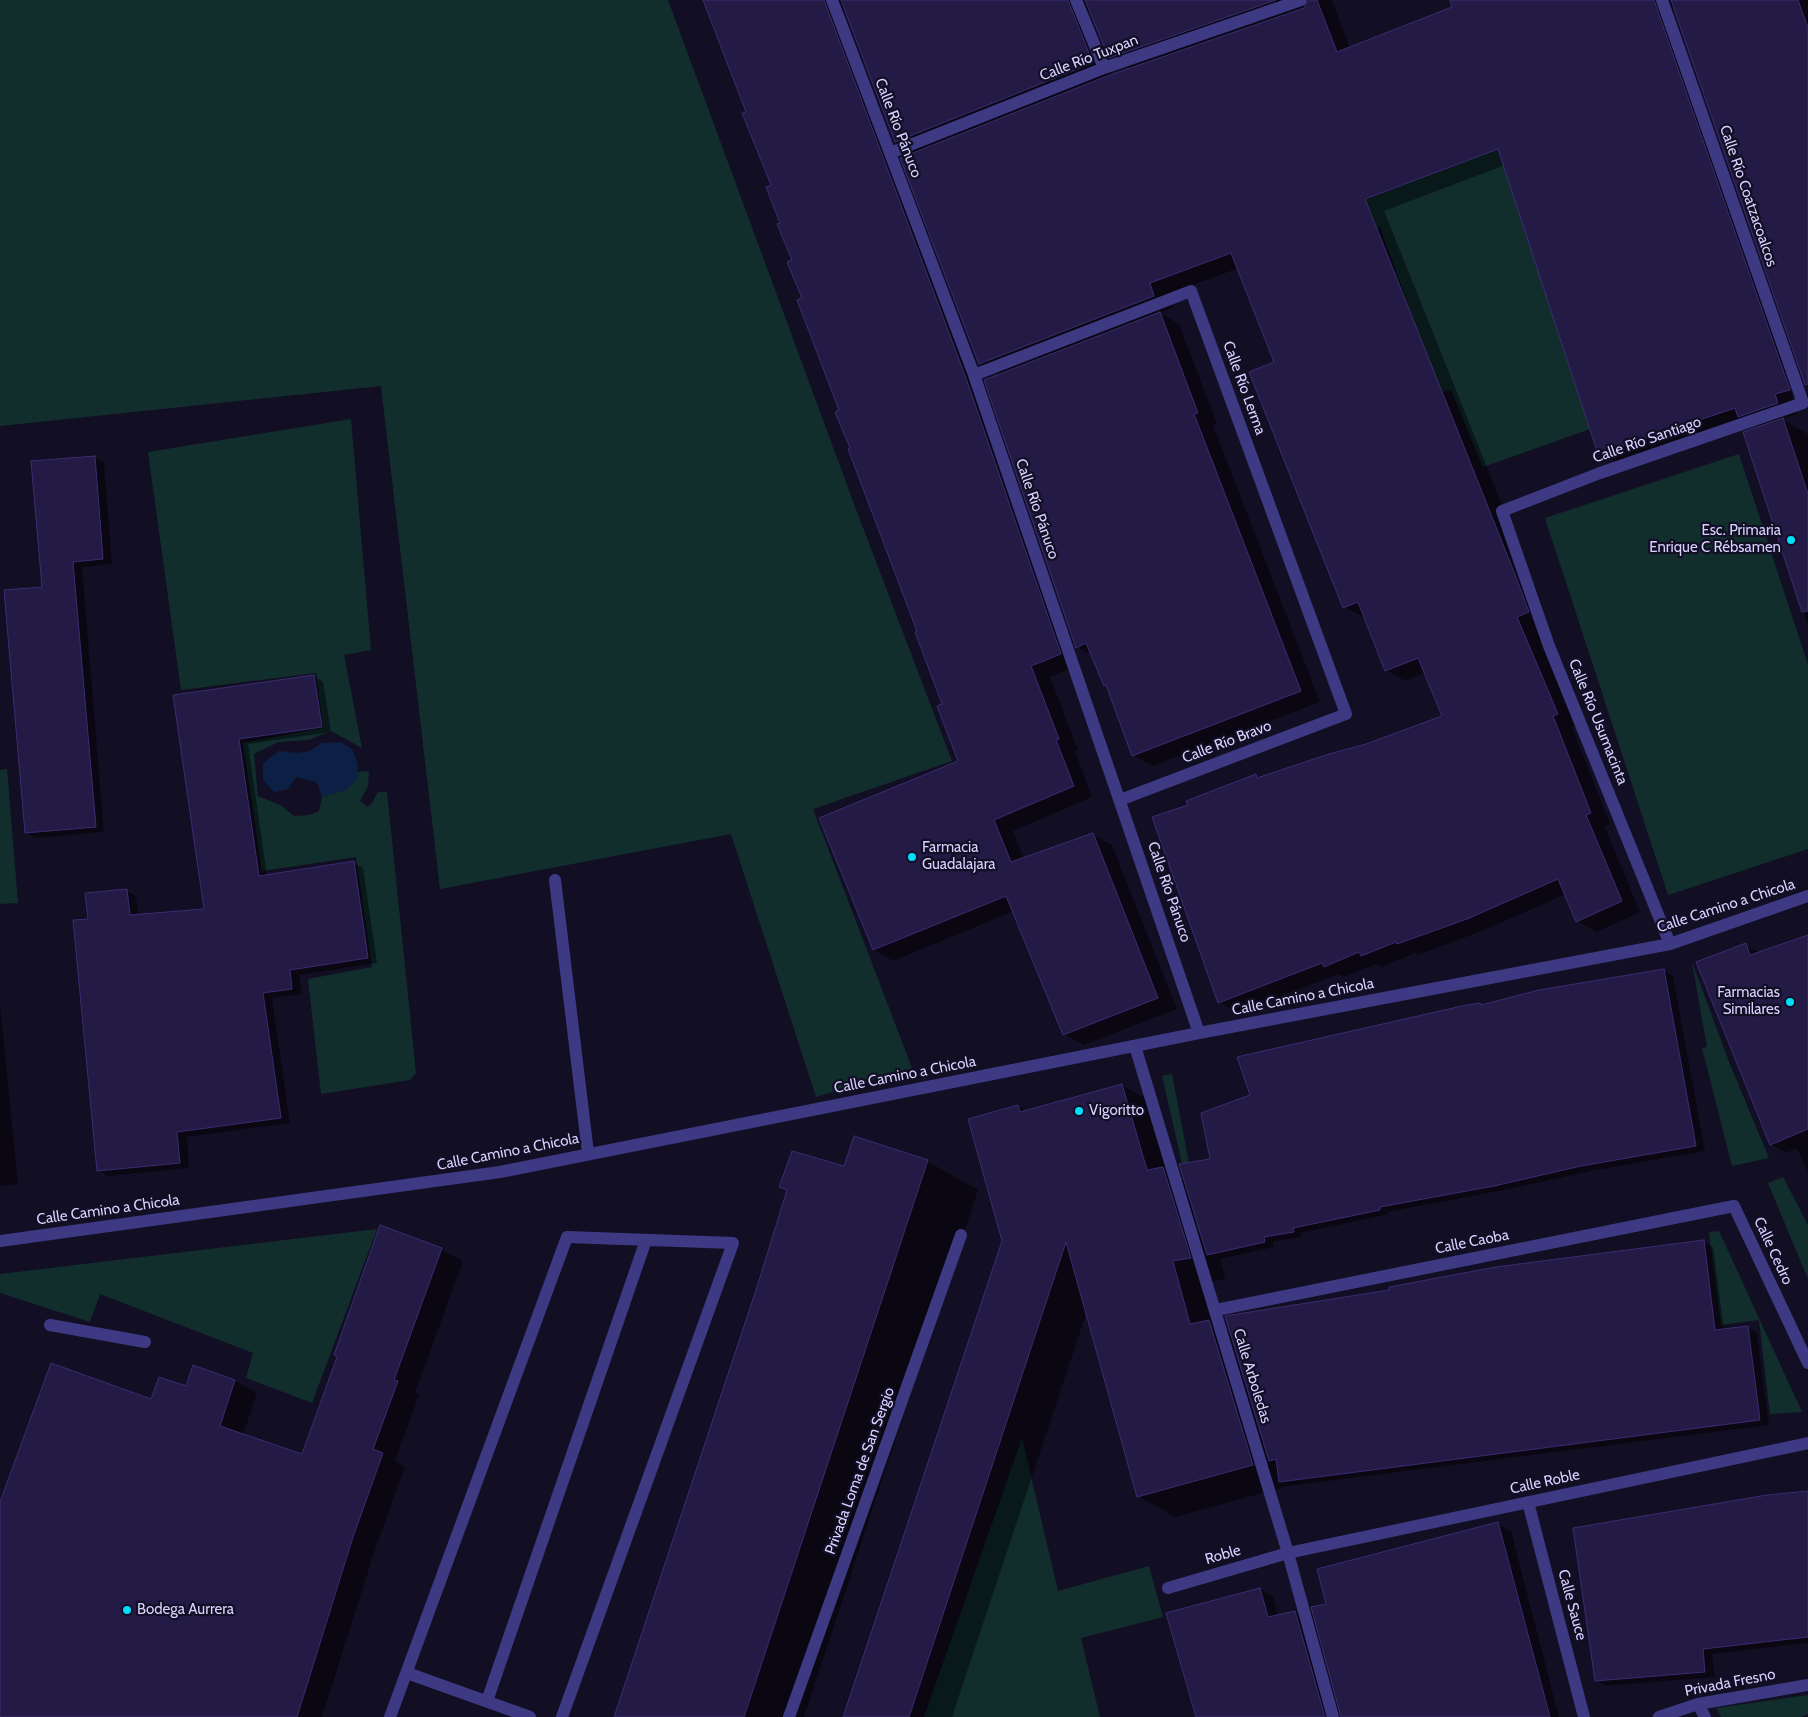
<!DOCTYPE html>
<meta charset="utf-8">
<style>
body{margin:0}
canvas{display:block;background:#120e24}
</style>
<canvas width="1808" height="1717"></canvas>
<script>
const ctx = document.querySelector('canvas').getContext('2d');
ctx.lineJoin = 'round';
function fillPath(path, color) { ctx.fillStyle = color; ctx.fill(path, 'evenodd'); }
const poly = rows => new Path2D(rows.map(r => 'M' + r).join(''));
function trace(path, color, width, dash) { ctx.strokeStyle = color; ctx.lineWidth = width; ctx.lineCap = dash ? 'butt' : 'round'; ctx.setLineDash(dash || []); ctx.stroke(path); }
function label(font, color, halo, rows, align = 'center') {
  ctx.font = font + ' Cabin,sans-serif'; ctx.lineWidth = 4.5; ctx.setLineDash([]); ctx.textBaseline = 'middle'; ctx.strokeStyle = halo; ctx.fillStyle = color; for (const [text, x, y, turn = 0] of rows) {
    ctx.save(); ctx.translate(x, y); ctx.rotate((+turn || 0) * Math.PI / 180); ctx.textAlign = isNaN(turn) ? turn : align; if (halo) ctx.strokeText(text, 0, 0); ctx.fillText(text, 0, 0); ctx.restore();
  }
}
fillPath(poly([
 [0,0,668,0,857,512,952,761,813,809,912,1068,816,1097,731,834,440,889,381,386,0,426],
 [1499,149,1593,428,1483,467,1451,390,1440,393,1380,227,1344,240,1331,212],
 [351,419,371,650,344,655,362,748,331,731,308,740,278,742,254,754,258,796,282,806,294,816,309,815,319,811,322,797,346,790,358,778,358,772,369,771,368,786,360,801,367,807,372,803,378,792,387,792,416,1073,410,1080,321,1094,308,979,372,967,356,857,262,871,243,743,323,728,316,673,181,690,148,452],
 [1739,454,1808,665,1808,849,1668,895,1545,518],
 [7,769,18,903,0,904,0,770],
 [1692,962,1729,1062,1769,1158,1732,1166,1702,1048,1707,1047],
 [1172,1074,1202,1232,1198,1233,1162,1076],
 [1783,1177,1808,1225,1808,1279,1768,1183],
 [377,1229,312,1403,246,1378,253,1353,100,1294,90,1322,0,1293,0,1274],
 [1719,1231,1802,1412,1770,1414,1759,1320,1721,1325,1709,1232],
 [1022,1438,1058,1591,1149,1566,1163,1617,1081,1638,1100,1717,924,1717],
 [1808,1695,1808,1714,1801,1717,1721,1717,1716,1708]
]), '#112e2d');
fillPath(poly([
 [341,742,352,749,358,764,358,778,346,790,322,797,317,782,296,777,288,789,274,792,263,780,263,763,279,751,297,753,310,751,322,743]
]), '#0c2045');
fillPath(poly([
 [704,0,1332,0,1350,48,1454,8,1451,0,1669,0,1672,2,1672,0,1808,0,1808,352,1673,5,1673,15,1794,360,1783,364,1797,414,1782,419,1808,434,1808,626,1745,433,1760,428,1748,421,1619,464,1599,453,1505,165,1384,211,1536,589,1548,623,1536,628,1576,725,1572,727,1610,824,1605,827,1640,912,1597,932,1577,921,1566,894,1487,929,1418,955,1415,953,1382,967,1376,964,1344,977,1339,974,1238,1013,1219,1002,1189,805,1256,776,1261,778,1366,745,1444,717,1425,673,1405,681,1386,670,1365,618,1344,607,1276,363,1239,268,1168,294,1173,307,1160,313,1179,324,1217,424,1213,425,1320,702,1153,766,1133,755,1109,687,1105,685,1093,656,1077,647,1000,375,980,364,915,153,896,142,843,4,844,15,1080,665,1050,677,1078,750,1075,751,1092,797,1013,831,1024,859,1092,834,1112,845,1177,1009,1084,1045,1064,1034,1014,911,893,961,874,950,959,762,919,632,851,449,841,410,803,299,773,186],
 [1089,6,1110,57,1130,69,1112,75,1088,15],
 [1423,654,1424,656,1397,667,1397,665],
 [94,457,104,463,112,564,82,567,104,832,35,838,26,832,43,588],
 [314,676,323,682,331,732,248,744,267,876,353,863,363,868,377,963,299,975,302,994,272,998,290,1123,187,1137,189,1168,108,1176,98,1170,89,920,127,891,136,896,139,916,205,910,175,696],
 [1808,935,1808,1172,1797,1148,1786,1153,1771,1144,1746,945,1760,953],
 [1663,970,1673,976,1705,1151,1591,1171,1504,1190,1388,1212,1389,1214,1301,1233,1302,1237,1273,1242,1274,1247,1220,1259,1226,1279,1208,1282,1221,1328,1232,1334,1704,1242,1713,1247,1724,1330,1748,1327,1757,1333,1769,1425,1288,1486,1175,1517,1138,1496,1087,1311,952,1717,845,1717,1004,1241,1018,1106,1026,1111,1122,1085,1159,1106,1179,1178,1186,1182,1211,1160,1480,1004,1484,1006],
 [0,1002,18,1184,0,1186],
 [927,1161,978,1190,804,1717,614,1717,736,1358,845,1168],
 [441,1249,463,1261,415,1393,419,1395,395,1461,405,1467,375,1550,322,1717,0,1717,0,1506,152,1401,187,1387,194,1367,235,1381,257,1393,243,1435,303,1456],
 [1808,1492,1808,1643,1712,1654,1715,1677,1606,1686,1596,1680],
 [1498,1524,1511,1531,1559,1717,1342,1717,1327,1605],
 [1260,1589,1273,1596,1278,1616,1295,1612,1308,1619,1335,1717,1197,1717,1168,1614]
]), '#0007');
const building = poly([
 [703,0,824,0,966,378,1061,654,1031,666,1059,739,1056,740,1074,786,994,820,1011,862,1093,833,1158,998,1063,1035,1006,896,873,950,819,818,958,761,937,706,942,704,915,632,917,631,848,449,850,448,835,412,839,410,797,300,802,298,787,262,792,260,777,224,780,223,766,187,771,185,742,113,746,112,703,0],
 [841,0,1068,0,1093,63,895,142,841,0],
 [1085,0,1276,0,1109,58,1085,0],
 [1309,0,1317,0,1337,52,1452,7,1450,0,1654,0,1790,390,1775,394,1778,403,1738,417,1735,408,1598,454,1498,149,1365,199,1516,577,1529,612,1517,617,1558,714,1553,716,1591,813,1586,815,1622,901,1576,922,1558,879,1467,919,1397,944,1396,942,1361,956,1359,952,1324,967,1322,963,1218,1003,1152,817,1188,805,1186,801,1256,774,1257,778,1329,754,1366,744,1442,716,1418,658,1385,671,1358,602,1343,608,1249,372,1274,362,1231,253,1150,283,1154,296,979,364,900,158,1107,76,1304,8,1309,0],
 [1671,0,1798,0,1808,28,1808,384,1805,385,1671,0],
 [1160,312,1198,413,1194,414,1301,691,1132,756,1106,685,1104,686,1086,643,1076,648,984,380,1160,312],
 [1783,418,1808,494,1808,611,1802,612,1743,432,1783,418],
 [95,456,103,559,73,562,96,827,25,833,4,590,42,587,31,461,95,456],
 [314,675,322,727,239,739,259,876,354,861,368,958,290,970,292,989,263,993,281,1118,177,1132,180,1163,97,1171,73,920,88,919,85,893,127,889,130,915,204,909,173,695,314,675],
 [1808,935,1808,1129,1770,1145,1696,962,1746,943,1750,955,1808,935],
 [1664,969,1696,1146,1581,1166,1494,1186,1380,1207,1380,1210,1293,1228,1294,1232,1264,1237,1265,1242,1207,1255,1179,1164,1210,1159,1201,1113,1250,1095,1237,1057,1462,1006,1480,1003,1481,1005,1539,990,1664,969],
 [1122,1084,1147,1170,1163,1167,1191,1258,1173,1261,1190,1324,1209,1320,1253,1465,1137,1497,1066,1242,909,1717,843,1717,1002,1241,968,1119,1018,1105,1020,1112,1122,1084],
 [854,1136,928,1160,744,1717,614,1717,756,1290,787,1190,779,1187,792,1151,844,1166,854,1136],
 [380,1225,442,1248,394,1380,398,1381,373,1449,383,1453,353,1537,297,1717,0,1717,0,1502,51,1363,151,1399,159,1377,186,1386,193,1365,235,1380,220,1426,302,1454,337,1357,334,1355,380,1225],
 [1704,1240,1715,1330,1748,1326,1760,1420,1279,1482,1276,1459,1269,1461,1225,1316,1389,1290,1389,1287,1496,1267,1704,1240],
 [1808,1491,1808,1637,1703,1649,1705,1672,1595,1681,1573,1528,1767,1495,1808,1491],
 [1498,1522,1550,1717,1341,1717,1311,1607,1326,1604,1317,1569,1498,1522],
 [1260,1588,1268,1617,1295,1611,1325,1717,1196,1717,1166,1613,1260,1588]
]);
fillPath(building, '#231a45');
trace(building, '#3b2c71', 1);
trace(poly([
 [832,0,974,375,1199,1033],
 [1076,0,1104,68],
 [1662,0,1803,403,1600,473,1502,511,1549,646,1670,944],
 [890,153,1104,68,1301,0],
 [974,375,1191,291,1346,714,1120,800],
 [555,880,588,1153],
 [1135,1046,1288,1553,1333,1717],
 [0,1241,500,1172,1199,1033,1670,944,1808,896],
 [1216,1310,1734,1206,1808,1363],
 [50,1325,145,1342],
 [1528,1502,1584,1717],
 [1168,1588,1288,1553,1808,1443],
 [407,1673,530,1717],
 [487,1701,646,1240],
 [1698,1704,1705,1717],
 [390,1717,567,1237,733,1243,562,1717],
 [789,1717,961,1235],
 [1659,1717,1698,1704,1808,1685]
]), '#3d3983', 12);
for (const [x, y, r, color] of [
 [1791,540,5,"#00defb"],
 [912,857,5,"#00defb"],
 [1790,1002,5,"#00defb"],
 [1079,1111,5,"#00defb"],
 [127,1610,5,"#00defb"]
]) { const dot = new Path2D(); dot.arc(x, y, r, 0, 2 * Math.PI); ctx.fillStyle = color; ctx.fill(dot); trace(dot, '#120e24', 2); }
label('15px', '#d7d1ff', '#120e24', [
 ["Calle Río Tuxpan",1089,58,-21],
 ["Calle Río Pánuco",898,128,69],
 ["Calle Río Coatzacoalcos",1748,196,71],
 ["Calle Río Lerma",1244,388,70],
 ["Calle Río Santiago",1647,440,-19],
 ["Calle Río Pánuco",1037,509,71],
 ["Calle Río Usumacinta",1598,722,68],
 ["Calle Río Bravo",1227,742,-21],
 ["Calle Río Pánuco",1169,892,71],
 ["Calle Camino a Chicola",1726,906,-18],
 ["Calle Camino a Chicola",1303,997,-11],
 ["Calle Camino a Chicola",905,1075,-11],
 ["Calle Camino a Chicola",508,1152,-11],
 ["Calle Camino a Chicola",108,1210,-8],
 ["Calle Caoba",1472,1242,-11],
 ["Calle Cedro",1773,1251,65],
 ["Calle Arboledas",1252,1376,73],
 ["Privada Loma de San Sergio",860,1471,-70],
 ["Calle Roble",1545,1482,-12],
 ["Roble",1223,1555,-16],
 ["Calle Sauce",1572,1605,75],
 ["Privada Fresno",1730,1683,-11]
]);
label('15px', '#d7d1ff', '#120e24', [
 ["Esc. Primaria",1781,531,"right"],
 ["Enrique C Rébsamen",1781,548,"right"],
 ["Farmacia",922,848],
 ["Guadalajara",922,865],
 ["Farmacias",1780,993,"right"],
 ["Similares",1780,1010,"right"],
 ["Vigoritto",1089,1111],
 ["Bodega Aurrera",137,1610]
], 'left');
</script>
